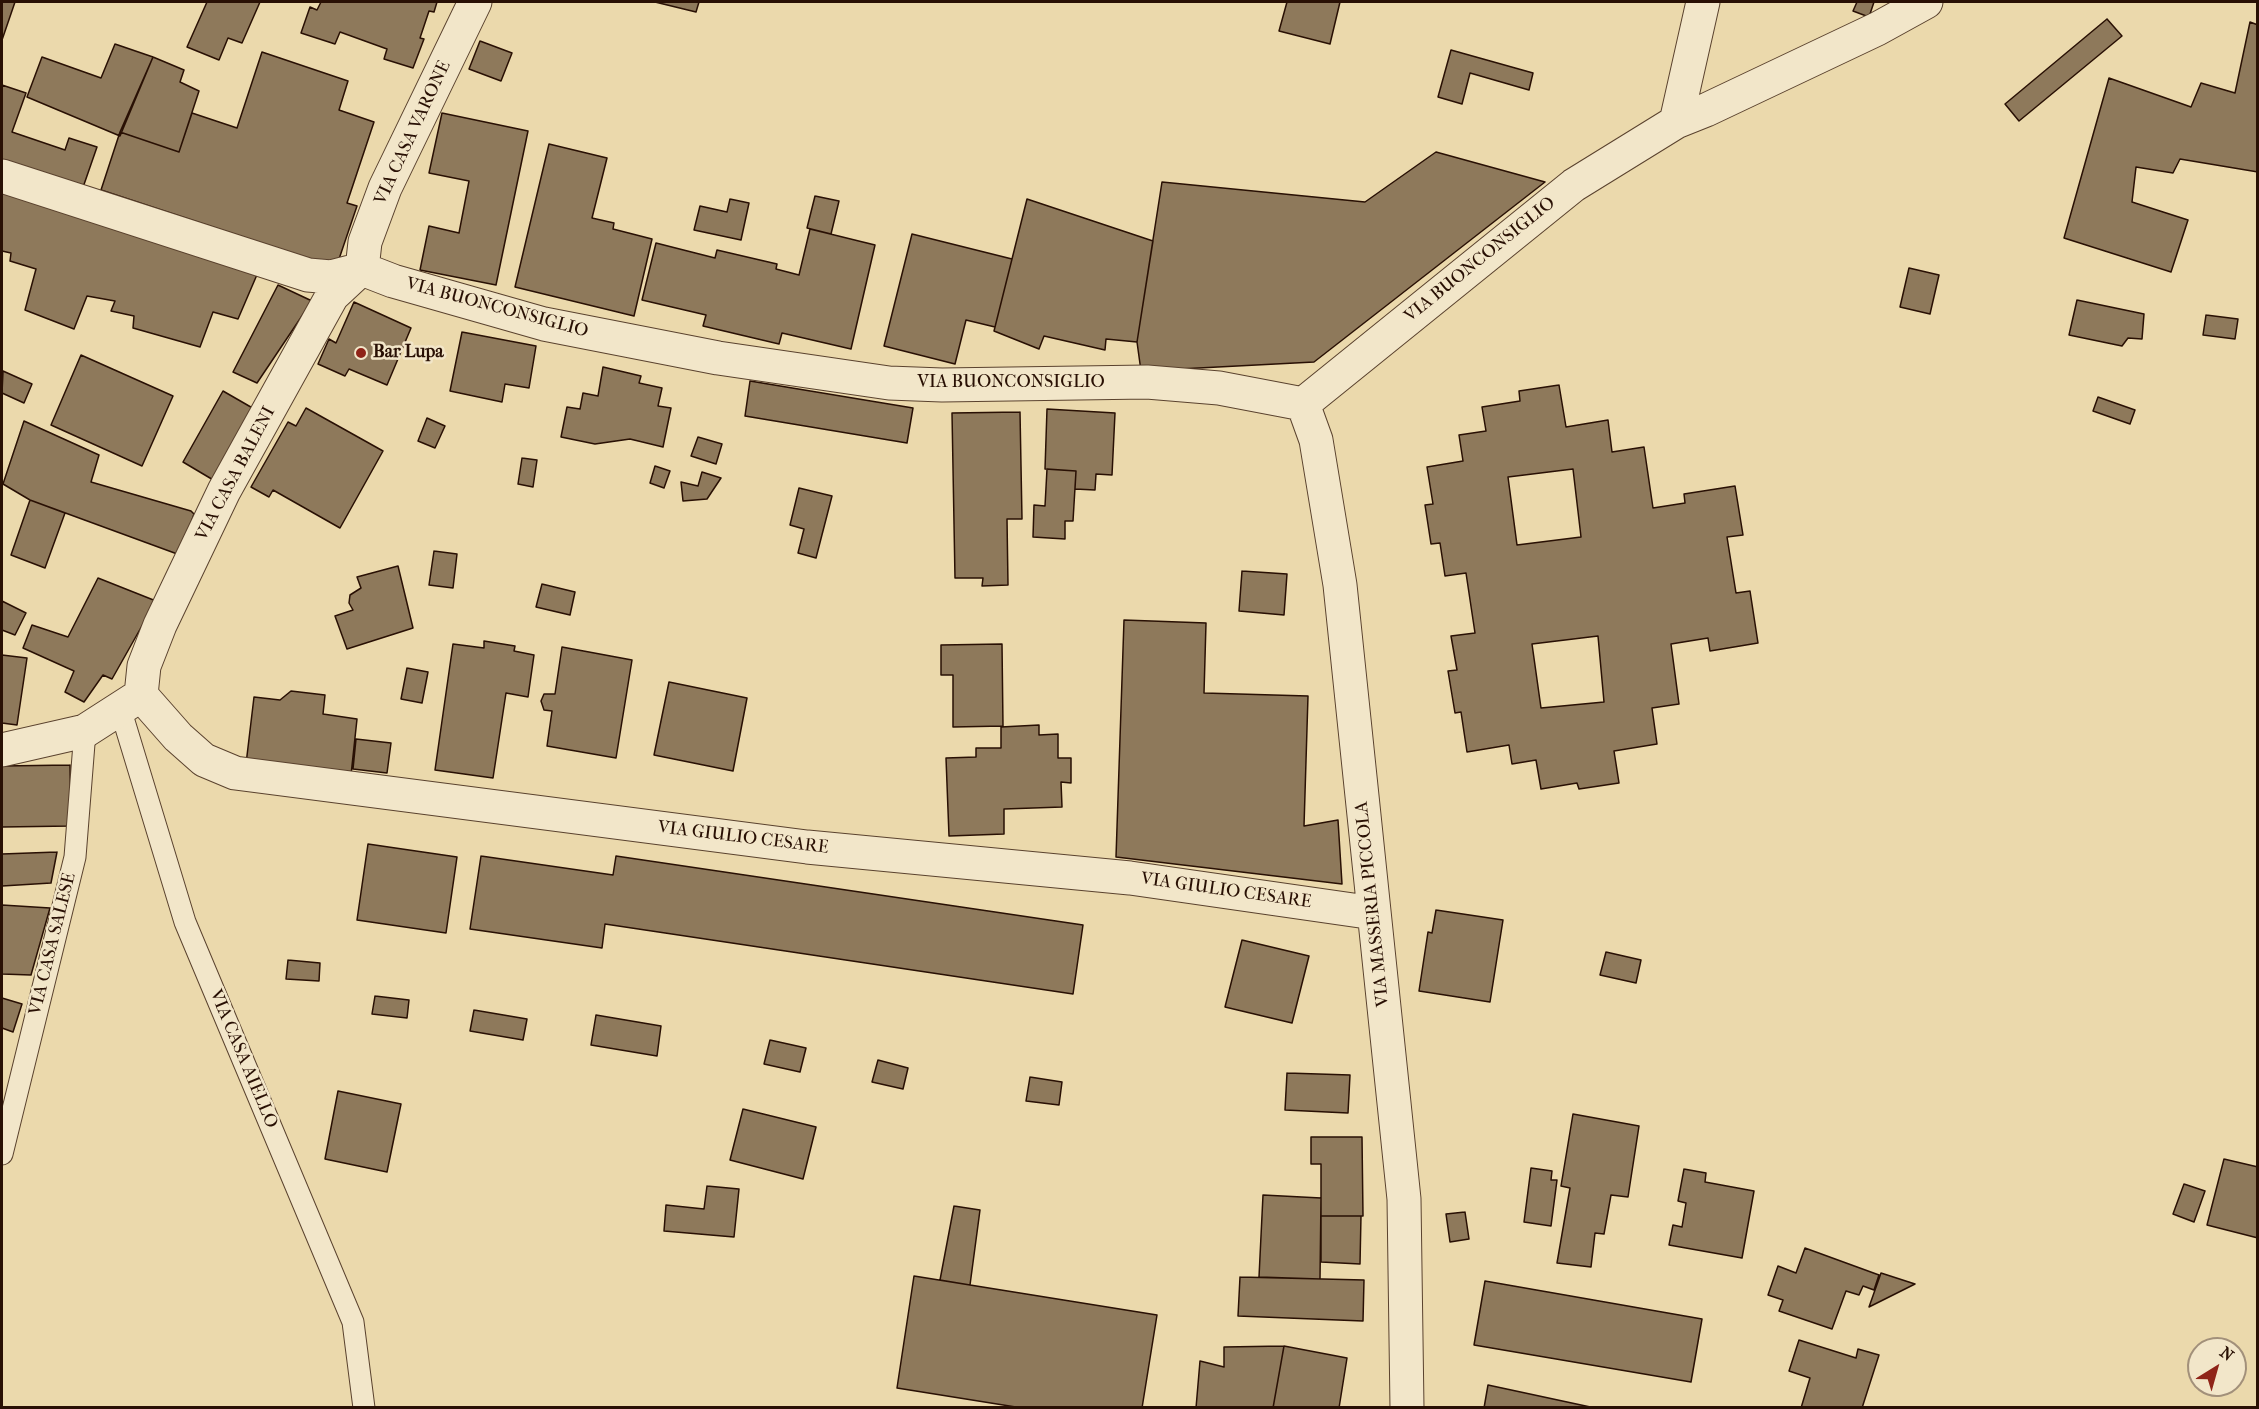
<!DOCTYPE html>
<style>
body{margin:0}
#map{position:relative;width:2259px;height:1409px;overflow:hidden;background:#ebd9ac;font-family:"IM FELL French Canon",serif}
canvas{display:block}
.frame{position:absolute;inset:0;border:3px solid #291004;pointer-events:none}
.north{position:absolute;left:2187px;top:1337px;width:60px;height:60px;box-sizing:border-box;background:#f2e6c9;border:2px solid #a2907a;border-radius:50%;rotate:37deg;font-size:16px;font-weight:700;line-height:24px;text-align:center;color:#291004}
.north::after{content:'';display:block;margin:auto;width:21px;height:27px;background:#8f2418;clip-path:polygon(50% 0,100% 100%,50% 72%,0 100%)}
</style>
<div id="map">
<canvas width="2259" height="1409"></canvas>
<div class="frame"></div>
<div class="north">N</div>
</div>
<script>
const ctx = document.querySelector('canvas').getContext('2d');
ctx.lineJoin = 'round';
function fillPath(path, color) { ctx.fillStyle = color; ctx.fill(path, 'evenodd'); }
const poly = rows => new Path2D(rows.map(r => 'M' + r).join(''));
function trace(path, color, width, dash) { ctx.strokeStyle = color; ctx.lineWidth = width; ctx.lineCap = dash ? 'butt' : 'round'; ctx.setLineDash(dash || []); ctx.stroke(path); }
function label(font, color, halo, rows, align = 'center') {
  ctx.font = font + ' "IM FELL French Canon",serif'; ctx.lineWidth = 5; ctx.setLineDash([]); ctx.textBaseline = 'middle'; ctx.strokeStyle = halo; ctx.fillStyle = color; for (const [text, x, y, turn = 0] of rows) {
    ctx.save(); ctx.translate(x, y); ctx.rotate((+turn || 0) * Math.PI / 180); ctx.textAlign = isNaN(turn) ? turn : align; if (halo) ctx.strokeText(text, 0, 0); ctx.fillText(text, 0, 0); ctx.restore();
  }
}
const building = poly([
 [2,2,15,2,2,40,2,2],
 [207,2,260,2,242,43,228,38,219,60,187,47,207,2],
 [321,2,437,2,434,12,429,11,420,38,424,39,413,68,384,59,387,49,340,32,335,44,301,33,310,7,317,10,321,2],
 [655,2,699,2,696,12,655,2],
 [1287,2,1340,2,1330,44,1279,31,1287,2],
 [1857,2,1874,2,1869,17,1853,11,1857,2],
 [2107,19,2122,36,2019,121,2005,104,2107,19],
 [2250,22,2258,25,2258,172,2180,159,2173,173,2136,167,2132,202,2188,220,2171,272,2064,238,2109,78,2191,107,2201,83,2235,93,2250,22],
 [480,41,512,53,501,81,469,69,480,41],
 [115,44,153,57,120,136,27,97,42,57,101,78,115,44],
 [1451,50,1533,73,1529,90,1470,73,1462,104,1438,97,1451,50],
 [262,52,348,81,339,110,374,122,347,203,357,206,338,262,327,265,101,190,120,132,179,152,192,113,237,128,262,52],
 [153,57,184,70,180,82,199,91,179,152,120,132,153,57],
 [2,85,26,93,12,132,65,150,69,138,97,147,80,196,2,169,2,85],
 [442,113,528,131,496,285,420,270,429,226,459,233,469,181,429,173,442,113],
 [549,144,607,158,592,218,614,223,613,229,652,239,634,316,515,287,549,144],
 [1436,152,1545,182,1314,362,1141,371,1137,342,1162,182,1365,202,1436,152],
 [2,185,259,270,238,319,213,312,200,347,133,328,134,316,111,311,115,301,87,296,74,329,25,310,36,269,10,261,11,253,2,251,2,185],
 [815,196,839,201,831,234,807,228,815,196],
 [730,199,749,203,741,240,694,230,700,206,727,212,730,199],
 [1027,199,1153,241,1137,342,1106,339,1105,350,1044,336,1039,349,994,331,1027,199],
 [810,229,875,245,851,349,782,333,779,344,703,326,706,315,642,300,656,243,715,258,717,250,777,264,776,269,799,275,810,229],
 [912,234,1012,259,995,327,966,320,955,364,884,346,912,234],
 [1909,268,1939,275,1930,314,1900,307,1909,268],
 [278,285,312,301,257,383,233,372,278,285],
 [2077,300,2144,314,2142,339,2128,338,2122,346,2069,335,2077,300],
 [354,302,411,328,387,385,349,369,345,376,318,364,329,339,336,343,354,302],
 [2206,315,2238,319,2235,339,2203,335,2206,315],
 [462,332,536,346,529,388,505,384,502,402,450,391,462,332],
 [81,355,173,396,142,466,51,425,81,355],
 [603,367,641,376,639,383,662,388,658,406,671,408,663,447,630,439,595,444,561,437,567,407,580,409,583,393,598,396,603,367],
 [3,371,32,384,24,403,2,393,3,371],
 [750,381,913,408,907,443,745,416,750,381],
 [1559,385,1566,427,1608,420,1612,452,1644,447,1653,508,1685,503,1684,494,1735,486,1743,535,1727,537,1736,593,1750,591,1758,643,1710,651,1708,638,1671,644,1679,704,1652,708,1657,744,1614,751,1619,783,1579,789,1577,783,1541,789,1536,760,1512,764,1509,745,1467,752,1461,712,1455,713,1448,671,1457,670,1451,636,1475,633,1466,573,1445,576,1440,543,1431,544,1425,505,1433,504,1427,467,1463,461,1459,435,1486,431,1482,407,1520,401,1519,391,1559,385],
 [1573,469,1581,537,1517,545,1508,477,1573,469],
 [1598,636,1604,702,1541,708,1532,644,1598,636],
 [223,391,256,410,215,481,183,462,223,391],
 [2098,397,2135,410,2130,424,2093,411,2098,397],
 [306,408,383,451,340,528,273,490,269,497,251,487,288,422,296,426,306,408],
 [1047,409,1115,413,1112,475,1096,474,1095,490,1075,489,1076,471,1045,469,1047,409],
 [1020,412,1022,519,1007,519,1008,585,982,586,983,578,955,578,952,413,1020,412],
 [427,418,445,426,435,448,418,441,427,418],
 [24,421,99,455,91,482,191,511,194,514,180,555,30,500,3,484,24,421],
 [698,437,722,444,716,464,691,456,698,437],
 [522,458,537,460,533,487,518,484,522,458],
 [655,466,670,471,664,488,650,483,655,466],
 [1047,469,1076,471,1073,521,1065,521,1065,539,1033,537,1034,505,1045,506,1047,469],
 [702,472,721,478,707,499,683,501,681,482,698,486,702,472],
 [799,488,832,496,816,558,798,553,804,529,790,525,799,488],
 [30,500,65,513,45,568,11,555,30,500],
 [434,551,457,554,453,588,429,585,434,551],
 [398,566,413,628,347,649,335,616,353,610,349,603,350,595,361,588,357,577,398,566],
 [1242,571,1287,574,1284,615,1239,611,1242,571],
 [98,578,156,601,112,679,103,675,84,702,65,692,74,671,23,648,32,625,68,637,98,578],
 [542,584,575,592,570,615,536,607,542,584],
 [2,601,26,613,15,635,2,630,2,601],
 [1124,620,1206,623,1204,693,1308,696,1304,826,1338,820,1342,884,1116,857,1124,620],
 [484,641,515,646,514,651,534,655,528,697,506,693,493,778,435,770,453,644,484,648,484,641],
 [1002,644,1003,726,953,727,953,675,941,675,941,645,1002,644],
 [562,647,632,660,616,758,547,746,552,711,544,710,541,701,544,694,555,694,562,647],
 [2,655,27,658,17,725,2,723,2,655],
 [407,668,428,672,422,703,401,699,407,668],
 [669,682,747,698,733,771,654,755,669,682],
 [291,691,325,695,323,714,357,719,351,775,246,764,254,697,280,700,291,691],
 [1039,725,1039,735,1058,734,1058,758,1071,758,1071,783,1061,782,1062,807,1004,809,1004,834,949,836,946,758,976,757,976,748,1001,748,1001,727,1039,725],
 [356,739,391,743,387,773,353,769,356,739],
 [70,765,71,826,2,827,2,766,70,765],
 [368,844,457,857,446,933,357,920,368,844],
 [57,852,51,883,2,886,2,854,57,852],
 [481,856,613,875,616,856,1083,925,1073,994,605,924,602,948,470,929,481,856],
 [2,905,50,908,31,975,2,974,2,905],
 [1436,910,1503,920,1490,1002,1419,991,1428,932,1432,933,1436,910],
 [1242,940,1309,956,1292,1023,1225,1007,1242,940],
 [1606,952,1641,960,1636,983,1600,975,1606,952],
 [288,960,320,963,319,981,286,979,288,960],
 [375,996,409,1000,407,1018,372,1014,375,996],
 [2,998,22,1004,13,1032,2,1028,2,998],
 [474,1010,527,1019,523,1040,470,1031,474,1010],
 [596,1015,661,1026,657,1056,591,1045,596,1015],
 [770,1040,806,1048,800,1072,764,1064,770,1040],
 [878,1060,908,1068,903,1089,872,1082,878,1060],
 [1287,1073,1350,1075,1348,1113,1285,1110,1287,1073],
 [1030,1077,1062,1082,1059,1105,1026,1101,1030,1077],
 [338,1091,401,1104,387,1172,325,1159,338,1091],
 [743,1109,816,1127,803,1179,730,1160,743,1109],
 [1573,1114,1639,1126,1628,1197,1611,1195,1604,1234,1595,1233,1591,1267,1557,1263,1570,1188,1561,1186,1573,1114],
 [1311,1137,1362,1137,1363,1216,1321,1216,1321,1164,1311,1164,1311,1137],
 [2224,1159,2258,1167,2258,1238,2207,1225,2224,1159],
 [1531,1168,1552,1171,1551,1180,1557,1180,1551,1226,1524,1222,1531,1168],
 [1684,1169,1706,1173,1705,1182,1754,1191,1742,1258,1669,1245,1673,1225,1682,1227,1686,1203,1678,1201,1684,1169],
 [2184,1184,2205,1191,2194,1222,2173,1214,2184,1184],
 [707,1186,739,1189,734,1237,664,1231,666,1205,704,1209,707,1186],
 [1263,1195,1321,1198,1320,1279,1259,1277,1263,1195],
 [954,1206,980,1210,970,1285,940,1280,954,1206],
 [1465,1212,1469,1239,1450,1242,1446,1214,1465,1212],
 [1321,1216,1361,1216,1360,1264,1321,1262,1321,1216],
 [1805,1248,1879,1275,1874,1290,1863,1286,1859,1295,1846,1291,1832,1329,1779,1311,1783,1300,1768,1295,1778,1266,1796,1273,1805,1248],
 [1881,1273,1915,1284,1869,1307,1881,1273],
 [914,1276,1157,1315,1142,1408,1022,1408,897,1388,914,1276],
 [1240,1277,1364,1280,1363,1321,1238,1316,1240,1277],
 [1485,1281,1702,1319,1691,1382,1474,1345,1485,1281],
 [1799,1340,1856,1358,1858,1349,1879,1355,1862,1408,1801,1408,1810,1378,1789,1371,1799,1340],
 [1284,1346,1347,1358,1339,1408,1273,1408,1284,1346],
 [1284,1346,1273,1408,1196,1408,1200,1361,1224,1367,1224,1347,1284,1346],
 [1488,1385,1595,1408,1484,1408,1488,1385]
]);
fillPath(building, '#8e795b');
trace(building, '#291004', 1.5);
const service = poly([
 [120,708,185,922,353,1322,364,1408],
 [2,1154,75,857,85,731]
]);
const minor = poly([
 [1676,122,1703,2],
 [2,176,308,275,331,277,362,269,393,281,544,324,718,358,889,383,942,385,1147,382,1219,388,1303,404],
 [362,269,365,242,385,188,475,2],
 [1303,404,1316,440,1340,585,1404,1199,1407,1408],
 [1303,404,1574,185,1676,122,1706,110,1877,29,1926,2],
 [141,695,178,737,204,760,235,773,807,847,1130,878,1374,913],
 [141,695,144,666,160,625,224,491,332,296,361,269],
 [2,750,85,731,141,695]
]);
trace(service, '#5a422e', 23);
trace(minor, '#5a422e', 35);
trace(service, '#f2e6c9', 21);
trace(minor, '#f2e6c9', 33);
for (const [x, y, r, color] of [
 [361,353,6,"#8f2418"]
]) { const dot = new Path2D(); dot.arc(x, y, r, 0, 2 * Math.PI); ctx.fillStyle = color; ctx.fill(dot); trace(dot, '#f2e6c9', 2); }
label('18px', '#291004', '#f2e6c9', [
 ["VIA CASA VARONE",413,133,-65],
 ["VIA BUONCONSIGLIO",1480,260,-39],
 ["VIA BUONCONSIGLIO",497,308,15],
 ["VIA BUONCONSIGLIO",1011,383],
 ["VIA CASA BALENI",236,474,-62],
 ["VIA GIULIO CESARE",743,838,7],
 ["VIA GIULIO CESARE",1226,891,8],
 ["VIA MASSERIA PICCOLA",1373,904,-96],
 ["VIA CASA SALESE",53,944,-76],
 ["VIA CASA AIELLO",243,1059,67]
]);
label('bold 18px', '#291004', '#f2e6c9', [
 ["Bar Lupa",373,353]
], 'left');
</script>
